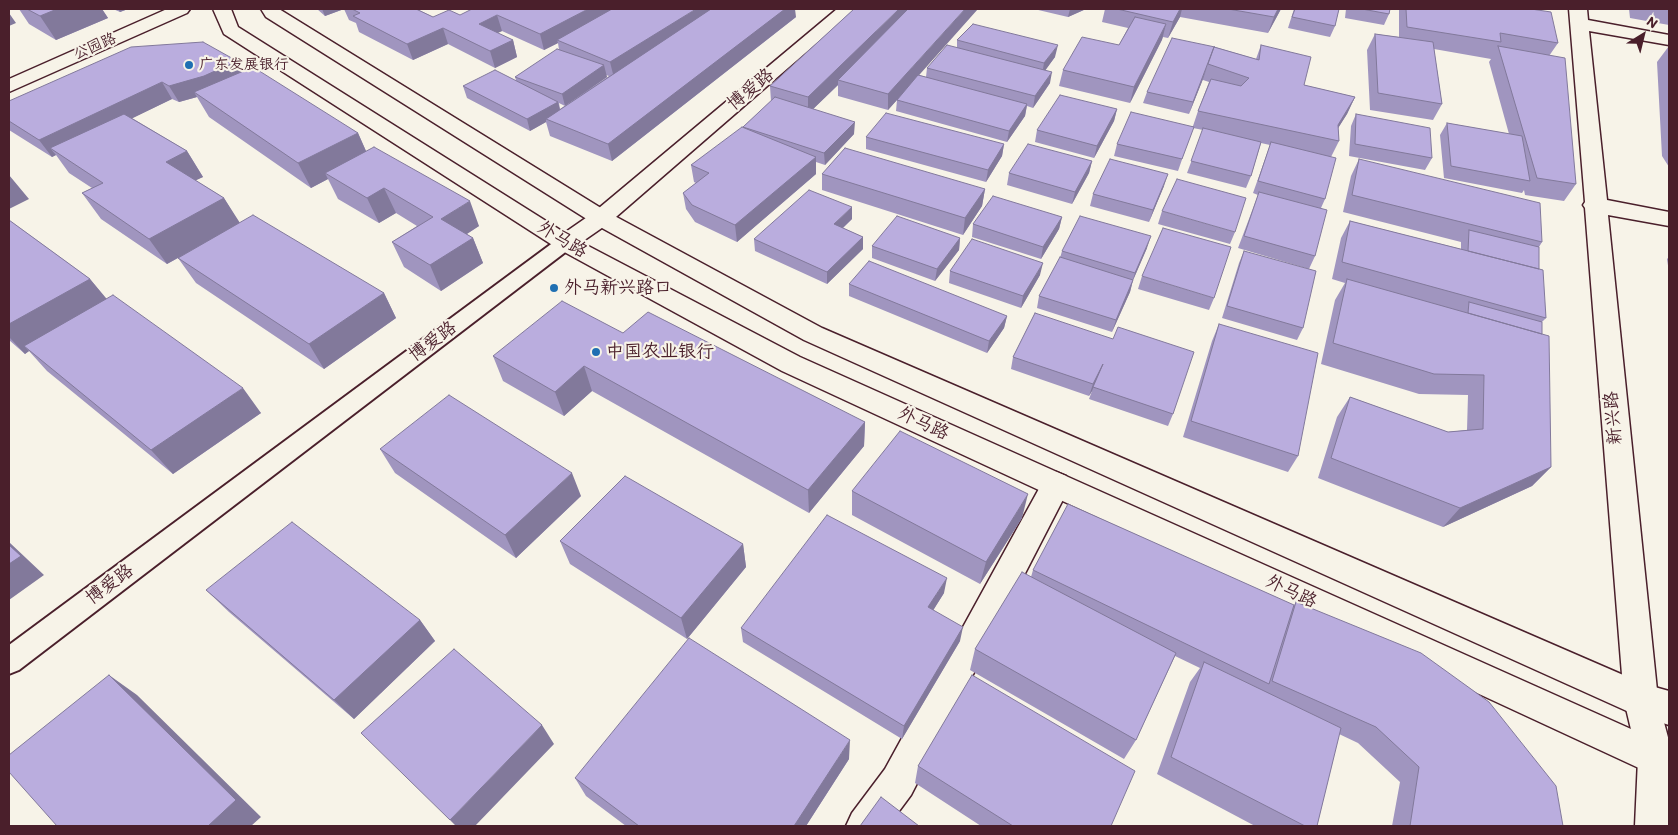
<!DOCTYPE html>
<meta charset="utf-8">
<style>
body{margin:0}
#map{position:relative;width:1678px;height:835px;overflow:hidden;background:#f7f3e8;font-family:Itim,sans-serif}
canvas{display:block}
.frame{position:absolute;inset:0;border:10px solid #4a1f2b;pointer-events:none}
.north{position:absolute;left:1618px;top:10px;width:50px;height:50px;-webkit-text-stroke:4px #f7f3e8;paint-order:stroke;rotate:36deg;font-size:14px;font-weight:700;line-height:20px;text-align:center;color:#4a1f2b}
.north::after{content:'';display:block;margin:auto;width:18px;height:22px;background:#4a1f2b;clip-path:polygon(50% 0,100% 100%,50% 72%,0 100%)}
</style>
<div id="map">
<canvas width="1678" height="835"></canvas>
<div class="frame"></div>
<div class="north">N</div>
</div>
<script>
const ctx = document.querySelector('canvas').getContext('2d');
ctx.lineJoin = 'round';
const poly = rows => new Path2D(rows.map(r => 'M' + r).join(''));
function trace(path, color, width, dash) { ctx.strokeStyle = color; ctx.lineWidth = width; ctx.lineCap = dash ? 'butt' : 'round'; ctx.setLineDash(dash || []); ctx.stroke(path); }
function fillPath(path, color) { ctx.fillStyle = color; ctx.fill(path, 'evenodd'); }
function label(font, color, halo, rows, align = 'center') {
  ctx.font = font + ' Itim,"LXGW WenKai TC",sans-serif'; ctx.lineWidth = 4.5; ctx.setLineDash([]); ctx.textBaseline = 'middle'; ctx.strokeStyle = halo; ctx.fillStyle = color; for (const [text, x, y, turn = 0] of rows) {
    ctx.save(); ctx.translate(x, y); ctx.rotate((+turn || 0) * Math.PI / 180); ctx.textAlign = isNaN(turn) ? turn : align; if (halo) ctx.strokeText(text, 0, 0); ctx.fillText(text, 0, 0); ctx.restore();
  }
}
const pedestrian = poly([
 [565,237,572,239,574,243,572,247,19,670,9,674,9,645,558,239,565,237]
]);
const minor = poly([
 [167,9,190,9,187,13,9,92,9,79,167,9],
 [837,9,856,9,609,223,573,248,565,250,557,248,553,243,557,238,593,213,837,9],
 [1569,9,1587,9,1588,20,1669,35,1669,45,1589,31,1607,200,1669,212,1669,226,1608,215,1658,700,1669,741,1669,826,1635,826,1638,759,1624,700,1585,208,1583,205,1585,202,1569,9],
 [1056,472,1066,476,1071,484,911,795,888,826,846,826,852,813,885,769,1046,476,1056,472]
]);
const tertiary = poly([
 [213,9,231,9,238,27,573,238,800,357,1669,746,1669,782,782,371,557,248,224,34,213,9],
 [261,9,279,9,609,213,822,328,1644,684,1669,691,1669,725,1629,712,804,340,593,223,266,17,261,9]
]);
trace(pedestrian, '#4a1f2b', 4);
trace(minor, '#4a1f2b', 3);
trace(tertiary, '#4a1f2b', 3);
fillPath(pedestrian, '#f7f3e8');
fillPath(minor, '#f7f3e8');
fillPath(tertiary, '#f7f3e8');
fillPath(poly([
 [19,9,102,9,108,18,56,40,29,24],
 [113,9,128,9,120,12],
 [317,9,418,9,419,10,433,17,460,15,796,17,612,161,550,136,546,122,530,131,467,98,463,86,516,80,515,77,559,50,558,43,544,50,502,31,497,33,513,40,517,57,495,68,448,44,413,60,359,32,356,23,349,20,344,9,325,16],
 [606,75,609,76,560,109,559,103,565,106,607,77],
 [854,9,919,75,926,77,927,68,957,47,957,40,1055,57,1045,70,1050,83,1033,108,1027,106,1025,116,1007,142,896,111,897,100,888,110,838,96,838,85,813,109,854,134,825,165,816,162,816,174,737,242,695,222,686,209,683,193,696,183,694,182,691,165,743,128,743,127,771,101,770,86],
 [1034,9,1086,9,1068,17],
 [1105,9,1281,9,1268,33,1180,17,1168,38,1163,37,1130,103,1059,86,1063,70,1119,45,1128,28,1102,22],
 [1294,9,1339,9,1335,26,1330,37,1288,28],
 [1346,9,1390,9,1389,14,1384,25,1345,18],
 [1399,9,1531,9,1558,43,1549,56,1576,184,1564,201,1525,195,1524,190,1522,193,1444,178,1440,135,1447,123,1509,134,1489,62,1491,59,1434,49,1442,104,1433,120,1370,110,1367,50,1375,34,1399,37],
 [1629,9,1669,9,1669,25,1630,18],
 [1261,45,1304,85,1355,97,1347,114,1338,128,1339,141,1331,157,1325,199,1321,208,1315,256,1309,269,1238,248,1258,195,1253,193,1270,145,1261,143,1251,176,1246,188,1187,173,1203,130,1193,128,1178,171,1114,156,1117,144,1193,126,1198,111,1209,82,1203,80,1203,79,1189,114,1143,103,1147,92,1215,47,1256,59],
 [1669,46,1669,167,1662,156,1657,62],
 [243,71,358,133,366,151,479,226,467,234,473,238,483,263,441,291,404,267,392,242,417,226,396,213,379,223,338,199,328,179,311,188,209,117,197,97,179,102,172,99,132,118,187,151,203,177,195,180,224,198,239,223,384,293,396,318,324,369,196,283,178,258,167,264,101,219,82,193,92,188,69,173,56,155,52,157,9,130,9,101],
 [1117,109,1114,121,1094,158,1035,142,1037,130],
 [1356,114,1432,158,1425,170,1349,156,1351,126],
 [866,137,1004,144,1002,156,986,182,866,149],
 [1359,159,1542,242,1539,247,1539,269,1546,318,1542,322,1542,334,1551,467,1532,486,1443,527,1318,478,1337,417,1350,397,1448,432,1467,430,1468,395,1419,394,1321,364,1335,300,1345,283,1332,279,1341,238,1350,221,1461,249,1461,242,1343,212,1351,176],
 [1092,161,1089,173,1072,204,1007,185,1009,173],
 [822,174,985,189,982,206,963,235,822,190],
 [1164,186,1149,222,1090,206,1093,194],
 [1162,211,1235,232,1230,244,1158,224],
 [1062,217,1059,229,1041,259,972,237,973,224],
 [852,219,843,228,863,237,863,249,827,284,755,251,754,239],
 [9,220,90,279,106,299,261,413,173,474,47,371,29,351,25,354,9,340],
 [960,238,959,250,935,281,872,258,872,246],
 [1147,248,1133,280,1130,292,1112,332,1037,308,1039,296,1060,258,1062,251],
 [1244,251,1303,328,1297,340,1222,318,1239,263],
 [1669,257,1669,272,1667,259],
 [950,271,1040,275,1021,308,949,283],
 [1142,276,1214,298,1209,310,1138,289],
 [849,284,1007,316,1004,328,987,353,849,296],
 [1035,313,1173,414,1168,426,1089,399,1092,391,1089,396,1011,369,1013,357],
 [1219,324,1298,456,1288,472,1183,437,1212,341],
 [623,333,865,422,864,446,809,513,592,391,564,416,503,381,493,356],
 [380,449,581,496,516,558,395,473],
 [852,491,1022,518,980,584,852,515],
 [560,541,743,544,746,567,687,639,570,564],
 [1033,570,1294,605,1296,602,1563,826,1392,826,1400,782,1358,743,1339,734,1317,826,1255,826,1157,774,1190,682,1200,668,1175,656,1136,740,1124,759,970,670,975,649,1031,577],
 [206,590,420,620,435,641,354,719,229,612],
 [944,593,933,610,960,641,902,739,743,642,741,628],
 [849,759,806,826,626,826,586,796,575,778],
 [918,766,1111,826,981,826,915,783]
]), '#a095bf');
fillPath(poly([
 [57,9,102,9,108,18,56,40,40,16],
 [118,9,128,9,120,12],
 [322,9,344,9,325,16],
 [588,9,621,9,557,40,558,43,544,50,540,34],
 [696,9,723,9,614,78,610,62],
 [780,9,795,9,796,17,612,161,608,144],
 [899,9,915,9,838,80,838,85,808,114,808,97],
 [965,9,978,9,888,110,888,94],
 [1070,9,1086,9,1068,17],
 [1180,9,1182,9,1180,17,1168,38,1173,22],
 [1278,9,1281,9,1268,33,1274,17],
 [9,13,16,23,9,26],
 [497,15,502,31,483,40,479,24],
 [1166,24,1162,40,1130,103,1134,87],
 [443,28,448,44,413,60,407,44],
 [513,40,517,57,495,68,490,51],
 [1058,45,1055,57,1042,75,1044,63],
 [237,61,246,77,194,92,197,97,179,102,169,86],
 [604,65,607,77,565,106,562,94],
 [1207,67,1203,79,1189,114,1193,102],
 [1052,72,1050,83,1033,108,1035,96],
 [162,82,172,99,59,154,50,148,56,155,52,157,39,140],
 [1355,97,1347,114,1330,141,1338,125],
 [558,102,561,114,546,119,546,122,530,131,527,119],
 [1027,104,1025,116,1007,142,1009,131],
 [1117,109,1114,121,1094,158,1097,146],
 [855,122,854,134,825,165,824,153],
 [358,133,369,158,325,173,328,179,311,188,298,163],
 [1004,144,1002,156,986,182,988,170],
 [187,151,203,177,182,187,166,162],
 [816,157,816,174,737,242,735,225],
 [1092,161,1089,173,1072,204,1075,192],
 [1168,174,1164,186,1149,222,1153,210],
 [9,175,29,199,9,209],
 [384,188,396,213,379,223,367,198],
 [985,189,982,206,963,235,965,218],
 [224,198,240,223,167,264,149,239],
 [470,201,479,226,451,244,441,219],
 [852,207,852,219,834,236,834,224],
 [1062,217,1059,229,1041,259,1043,247],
 [1151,236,1147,248,1131,285,1135,273],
 [863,237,863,249,827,284,827,272],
 [473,238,483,263,441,291,430,265],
 [960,238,959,250,935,281,937,269],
 [1043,263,1040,275,1021,308,1023,296],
 [90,279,111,304,24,346,29,351,25,354,9,337,9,324],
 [1133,280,1130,292,1112,332,1116,320],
 [384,293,396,318,324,369,309,344],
 [1007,316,1004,328,987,353,989,341],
 [1103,364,1092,391,1089,396,1093,384],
 [584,366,592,391,564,416,555,392],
 [243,388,261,413,173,474,151,450],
 [865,422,864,446,809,513,808,490],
 [1551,467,1532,486,1443,527,1460,508],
 [572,473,581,496,516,558,505,535],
 [1028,494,1022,518,980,584,986,562],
 [9,542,44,575,9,600],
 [743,544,746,567,687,639,681,618],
 [947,578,944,593,926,622,928,607],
 [420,620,435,641,354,719,334,700],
 [963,627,960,641,902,739,904,726],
 [109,675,137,695,261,817,251,826,208,826],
 [542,725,554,744,475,826,456,826,450,820],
 [850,740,849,759,806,826,794,826]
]), '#82799b');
const building = poly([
 [27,9,57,9,40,16,27,9],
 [352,9,416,9,433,17,449,10,460,15,472,9,588,9,540,34,497,15,479,24,513,40,490,51,443,28,407,44,353,16,360,13,352,9],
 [612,9,696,9,610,62,557,40,612,9],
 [711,9,785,9,608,144,546,119,711,9],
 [854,9,899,9,808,97,770,86,854,9],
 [908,9,965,9,888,94,838,80,908,9],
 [1117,9,1180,9,1173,22,1117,9],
 [1228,9,1278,9,1274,17,1228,9],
 [1295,9,1339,9,1335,26,1292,17,1295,9],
 [1362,9,1390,9,1389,14,1362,9],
 [1406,9,1531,9,1551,12,1558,43,1500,33,1501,42,1407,27,1406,9],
 [1135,17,1166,24,1134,87,1063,70,1082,37,1119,45,1135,17],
 [973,24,1058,45,1044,63,957,40,973,24],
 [1375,34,1433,42,1442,104,1378,93,1375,34],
 [1172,38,1215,47,1214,47,1193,102,1147,92,1172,38],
 [203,42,237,61,204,76,169,86,162,82,39,140,9,121,9,101,131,47,203,42],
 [947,45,1052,72,1035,96,927,68,947,45],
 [1261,45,1311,57,1304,85,1355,97,1338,125,1339,141,1198,111,1211,79,1241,86,1249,78,1208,64,1214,47,1259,60,1261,45],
 [1498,46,1565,58,1576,184,1537,178,1498,46],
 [557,49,604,65,562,94,515,77,557,49],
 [253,67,358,133,298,163,194,92,253,67],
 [495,70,558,102,527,119,463,86,495,70],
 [918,75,1027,104,1009,131,897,100,918,75],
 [1060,95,1117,109,1097,146,1037,130,1060,95],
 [775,97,855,122,824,153,743,127,775,97],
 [1131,112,1194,127,1182,159,1117,144,1131,112],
 [886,113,1004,144,988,170,866,137,886,113],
 [124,114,187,151,166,162,224,198,149,239,82,193,103,183,50,148,124,114],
 [1356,114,1430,128,1432,158,1355,144,1356,114],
 [1447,123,1522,136,1530,181,1451,166,1447,123],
 [742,127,816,157,735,225,692,205,683,193,709,173,691,165,742,127],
 [1203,128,1261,142,1251,176,1191,161,1203,128],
 [1271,142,1336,158,1325,199,1258,181,1271,142],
 [1028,144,1092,161,1075,192,1009,173,1028,144],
 [374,147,470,201,441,219,473,238,430,265,392,242,433,217,384,188,367,198,325,173,374,147],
 [845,148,985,189,965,218,822,174,845,148],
 [1110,159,1168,174,1153,210,1093,194,1110,159],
 [1359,159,1540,203,1542,242,1352,195,1359,159],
 [1177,179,1246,198,1235,232,1162,211,1177,179],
 [809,190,852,207,834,224,863,237,827,272,754,239,809,190],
 [1259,192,1327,210,1315,256,1244,236,1259,192],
 [993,196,1062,217,1043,247,973,224,993,196],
 [253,215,384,293,309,344,178,258,253,215],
 [897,216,960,238,937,269,872,246,897,216],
 [1080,216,1151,236,1135,273,1062,251,1080,216],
 [9,220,90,279,9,324,9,220],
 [1350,221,1543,270,1546,318,1342,262,1350,221],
 [1163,228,1231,247,1214,298,1142,276,1163,228],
 [1469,230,1539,247,1539,269,1468,251,1469,230],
 [972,239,1043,263,1023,296,950,271,972,239],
 [1244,251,1316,271,1303,328,1227,306,1244,251],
 [1060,257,1133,280,1116,320,1039,296,1060,257],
 [869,261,1007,316,989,341,849,284,869,261],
 [1347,279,1549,336,1551,467,1460,508,1331,458,1350,397,1448,432,1483,429,1484,375,1434,374,1333,343,1347,279],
 [113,295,243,388,151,450,24,346,113,295],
 [562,301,623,333,648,312,865,422,808,490,584,366,555,392,493,356,562,301],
 [1469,302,1542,322,1542,334,1468,313,1469,302],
 [1035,313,1113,339,1118,327,1194,352,1173,414,1093,387,1103,364,1093,384,1013,357,1035,313],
 [1219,324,1318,353,1298,456,1191,421,1219,324],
 [449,395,572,473,505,535,380,449,449,395],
 [900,431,1028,494,986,562,852,491,900,431],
 [625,476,743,544,681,618,560,541,625,476],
 [1068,504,1294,605,1269,684,1033,570,1068,504],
 [827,515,947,578,928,607,963,627,904,726,741,628,827,515],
 [292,522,420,620,334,700,206,590,292,522],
 [9,545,21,556,9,564,9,545],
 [1022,572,1176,653,1136,740,975,649,1022,572],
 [1296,602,1421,653,1489,702,1556,786,1563,826,1410,826,1419,767,1376,727,1272,681,1296,602],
 [689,638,850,740,794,826,639,826,575,778,689,638],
 [454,649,542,725,450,820,361,733,454,649],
 [1204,662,1341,728,1317,826,1305,826,1171,757,1204,662],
 [109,675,236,800,208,826,57,826,9,772,9,755,109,675],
 [972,675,1135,771,1111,826,1013,826,918,766,972,675],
 [881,797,919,826,860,826,881,797]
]);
fillPath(building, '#baadde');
trace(building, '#82799b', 1);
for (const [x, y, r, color] of [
 [189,65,5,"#1f6fb2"],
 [554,288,5,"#1f6fb2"],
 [596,352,5,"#1f6fb2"]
]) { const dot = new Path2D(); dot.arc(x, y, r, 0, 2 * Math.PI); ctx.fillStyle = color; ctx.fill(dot); trace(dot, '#f7f3e8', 2); }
label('15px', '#4a1f2b', '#f7f3e8', [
 ["公园路",95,47,-24]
]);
label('15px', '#4a1f2b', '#f7f3e8', [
 ["广东发展银行",199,65]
], 'left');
label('18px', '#4a1f2b', '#f7f3e8', [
 ["博爱路",751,90,-40],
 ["外马路",562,240,31],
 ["博爱路",433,342,-37],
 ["新兴路",1614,418,-95],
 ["外马路",923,424,25],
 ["博爱路",110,585,-37],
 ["外马路",1291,592,25]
]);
label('18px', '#4a1f2b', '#f7f3e8', [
 ["外马新兴路口",564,288],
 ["中国农业银行",606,352]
], 'left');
</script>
